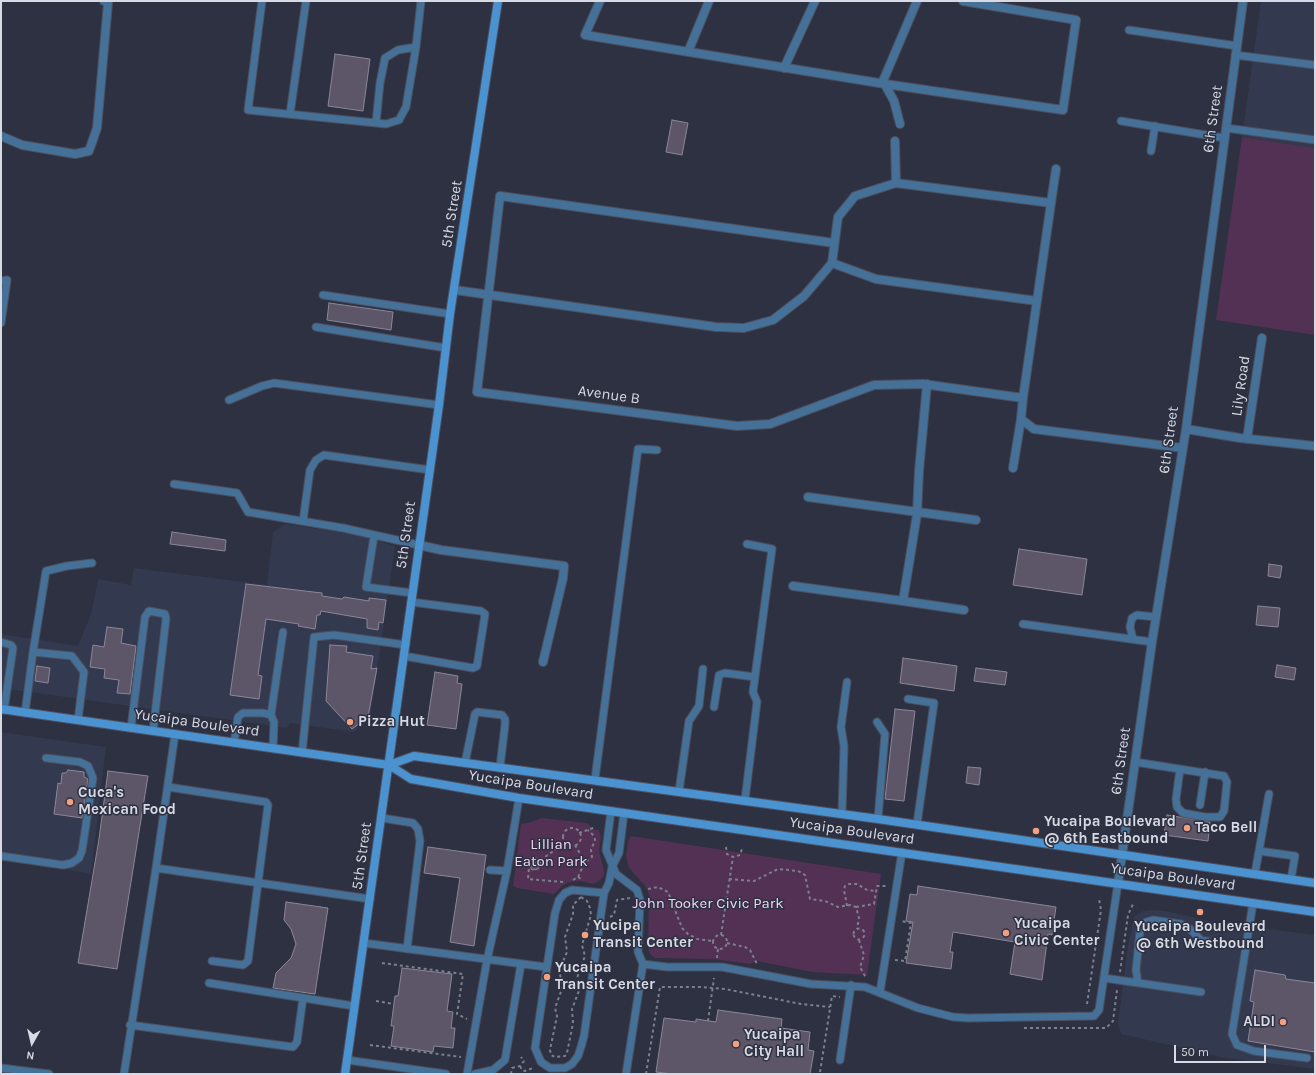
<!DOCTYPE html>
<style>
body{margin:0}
#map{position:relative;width:1316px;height:1075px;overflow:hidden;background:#2d3141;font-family:Karla,sans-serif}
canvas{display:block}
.frame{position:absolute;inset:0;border:2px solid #d7dae4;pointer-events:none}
.north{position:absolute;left:12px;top:1023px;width:40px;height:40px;-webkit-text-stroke:3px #2d3141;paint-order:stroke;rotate:188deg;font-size:11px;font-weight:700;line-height:16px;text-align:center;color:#d7dae4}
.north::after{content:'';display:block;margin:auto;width:14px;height:18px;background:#d7dae4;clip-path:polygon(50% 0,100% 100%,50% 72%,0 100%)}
.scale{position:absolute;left:1174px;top:1045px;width:92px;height:18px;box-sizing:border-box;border:2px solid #d7dae4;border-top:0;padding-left:5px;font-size:12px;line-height:14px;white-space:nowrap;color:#d7dae4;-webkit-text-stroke:3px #2d3141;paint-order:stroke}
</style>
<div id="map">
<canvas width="1316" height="1075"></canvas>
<div class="frame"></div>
<div class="north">N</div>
<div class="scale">50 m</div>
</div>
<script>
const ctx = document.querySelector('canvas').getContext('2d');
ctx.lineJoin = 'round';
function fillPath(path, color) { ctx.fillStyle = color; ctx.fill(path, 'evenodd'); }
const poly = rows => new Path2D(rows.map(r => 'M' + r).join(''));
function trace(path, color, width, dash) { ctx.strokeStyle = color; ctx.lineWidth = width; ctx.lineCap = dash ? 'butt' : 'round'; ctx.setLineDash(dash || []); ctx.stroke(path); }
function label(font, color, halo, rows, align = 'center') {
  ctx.font = font + ' Karla,sans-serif'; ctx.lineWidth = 3; ctx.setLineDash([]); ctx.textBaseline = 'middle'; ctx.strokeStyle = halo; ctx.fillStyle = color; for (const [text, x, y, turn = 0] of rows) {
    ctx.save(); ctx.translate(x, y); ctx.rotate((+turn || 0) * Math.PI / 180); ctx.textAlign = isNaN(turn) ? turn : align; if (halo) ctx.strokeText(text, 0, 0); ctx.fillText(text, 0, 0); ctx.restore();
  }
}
fillPath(poly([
 [1261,1,1315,1,1315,148,1242,137],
 [285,524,353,534,395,546,370,719,354,732,290,723,287,728,1,688,1,634,78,646,91,614,98,579,131,585,134,568,267,585,273,532],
 [1,732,106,747,91,874,1,857],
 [1152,910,1165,911,1215,922,1315,935,1315,1069,1225,1058,1121,1034,1118,1023,1128,945,1134,916,1143,911]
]), '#33394f');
fillPath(poly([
 [1242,137,1315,148,1315,335,1216,320],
 [542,818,587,823,594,830,599,830,601,837,599,851,604,871,604,876,599,881,593,884,581,881,569,882,562,886,554,894,517,888,513,886,521,824,528,823],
 [631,836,881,874,867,975,812,972,757,961,750,964,713,959,655,958,650,954,648,948,649,894,646,887,629,868,626,856,628,841]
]), '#533155');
const building = poly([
 [335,54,370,59,363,111,328,106,335,54],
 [672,120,688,123,682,155,666,152,672,120],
 [329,303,393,312,391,330,327,320,329,303],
 [172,532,226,540,225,551,170,544,172,532],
 [1019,549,1087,559,1082,595,1013,585,1019,549],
 [1269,564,1282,566,1280,578,1268,576,1269,564],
 [246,584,322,593,322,596,342,599,344,597,369,601,369,598,386,600,383,623,379,622,378,630,367,628,367,619,321,611,320,615,317,615,315,629,298,626,299,624,266,619,258,675,262,676,259,699,230,695,246,584],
 [1258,606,1280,608,1278,627,1256,625,1258,606],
 [107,627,123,629,121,643,136,646,130,694,117,693,119,680,104,678,105,669,90,667,93,645,104,647,107,627],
 [330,645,347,646,346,652,373,656,371,669,377,668,368,717,352,729,326,701,330,645],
 [903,658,957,666,954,691,900,683,903,658],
 [1277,665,1296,668,1294,680,1275,677,1277,665],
 [37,666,50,668,48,683,35,681,37,666],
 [976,668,1007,672,1005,685,974,681,976,668],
 [435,672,458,676,457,683,462,684,456,729,427,725,435,672],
 [895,709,915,711,904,801,885,799,895,709],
 [968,767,981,768,979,785,966,783,968,767],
 [68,770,84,772,84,777,88,779,82,818,54,814,58,783,61,784,62,773,66,773,68,770],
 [108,771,148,776,117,969,78,963,99,839,108,771],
 [1167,815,1210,822,1208,841,1164,835,1167,815],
 [428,847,486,855,474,946,450,942,460,878,424,873,428,847],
 [531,858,537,858,541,863,538,869,532,870,528,864,531,858],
 [918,886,1056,907,1052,935,1048,934,1042,980,1010,974,1015,942,953,932,950,952,953,952,951,969,906,963,913,922,906,921,910,894,917,895,918,886],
 [286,902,328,908,315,994,273,988,276,973,291,958,296,944,291,929,284,920,286,902],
 [402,968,452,974,447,1011,453,1012,451,1028,455,1028,453,1048,434,1046,433,1052,391,1046,394,1026,391,1026,395,996,398,996,402,968],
 [1255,970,1285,975,1286,979,1315,983,1315,1052,1248,1041,1254,1002,1250,1001,1255,970],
 [718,1010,782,1019,781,1028,810,1032,808,1050,814,1051,810,1074,672,1074,656,1072,664,1018,696,1022,696,1019,716,1022,718,1010]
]);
fillPath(building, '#5c5668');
trace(building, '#8c8699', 1);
const service = poly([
 [262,1,248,110,386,124,399,120,406,107,416,47,421,1],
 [1129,30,1237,46],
 [1235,55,1315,65],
 [290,114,306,1],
 [1121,121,1224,138],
 [376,123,380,83,385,58,398,50,416,47],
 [1226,128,1315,140],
 [1151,151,1155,126],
 [1,281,7,280,1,323],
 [323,295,450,314],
 [316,327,446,348],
 [229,400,262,386,274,383,439,405],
 [174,484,237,493,248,512,343,528,419,545],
 [303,521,310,470,316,460,324,455,430,470],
 [374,536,366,587,412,593],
 [1023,624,1152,642],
 [1133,639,1130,627,1132,618,1137,615,1156,617],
 [1,642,11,645,13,648,4,710],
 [33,652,72,656,84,672,78,720],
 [404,656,473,668,477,666,485,614,481,611,411,602],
 [908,699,934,703,917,824],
 [714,707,719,675,725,673,755,677],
 [25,713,33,652,46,571,67,566,92,563],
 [271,715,283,632],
 [877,722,885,734,878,819],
 [131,728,145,617,149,611,165,614,166,619,153,731],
 [175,734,156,868,370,899],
 [234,743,238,717,243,713,263,713,271,715,274,722,273,749],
 [302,753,314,637,334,635,406,645],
 [1135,762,1224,776,1227,782,1224,811,1220,817,1205,817,1183,813,1177,807,1176,799,1180,769],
 [465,763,475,714,477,712,502,715,505,719,505,725,500,767],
 [595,779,638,449,657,450],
 [168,787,266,802,268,805,248,961,243,965,212,961],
 [679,791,689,721,699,706,703,669],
 [745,800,757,702,753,692,772,549,747,544],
 [1200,805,1205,772],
 [611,811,606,850,616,874,637,890,640,900,638,952,643,964,626,1074],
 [842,814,844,746,841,727,847,682],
 [382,818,413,823,418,829,420,841,407,949],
 [1259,851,1269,794],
 [1,856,63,865,72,863,79,858,82,851,93,778,91,773,88,766,80,762,46,758],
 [490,870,507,871,519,798],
 [1255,873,1259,851,1295,856,1291,879],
 [604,893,572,890,565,893,559,900,555,913,535,1048,541,1062,550,1068,565,1068,572,1064,578,1056,581,1047,584,1036,604,893,609,883,612,867,619,853,624,813],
 [1253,903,1232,1034,1237,1045,1254,1051,1307,1058],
 [364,943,546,967],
 [643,964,667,967,722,967,811,984,865,987,918,1008,953,1017,968,1018,1094,1016,1099,1010,1118,883],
 [1104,978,1201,992],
 [209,983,354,1006],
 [1138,983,1136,970,1140,931,1142,925,1146,922,1153,920,1181,924,1190,929,1202,941,1207,941],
 [880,992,902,852],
 [130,1025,293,1047,297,1042,303,998],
 [347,1060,446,1074],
 [840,1060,851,985],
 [1,1068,49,1074],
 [124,1074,156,868],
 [467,1074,487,960,507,871],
 [475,1074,493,1070,505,1060,521,964]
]);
const minor = poly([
 [600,1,585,35,885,84,1063,110,1076,20,963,1],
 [688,52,709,1],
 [784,68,815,1],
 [900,124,894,101,883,81,917,1],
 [1,136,22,145,75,154,89,151,97,128,108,3,104,1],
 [1051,203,1056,169],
 [834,243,500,196,477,392,737,426,770,424,874,385,923,384,1023,398,1051,203,896,183],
 [832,263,876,279,1037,301],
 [455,290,716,327,744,328,773,320,804,296,832,263,838,217,855,196,896,183,895,141],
 [927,384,919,471,917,514,903,601,964,610],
 [1023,398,1021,419,1034,429,1183,448],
 [1186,429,1240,438,1315,446],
 [1247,439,1262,338],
 [1013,468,1021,419],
 [808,497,976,520],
 [419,545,441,550,564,566,563,578,543,662],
 [793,586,903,601],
 [1118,883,1152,642,1186,429,1243,1]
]);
const secondary = poly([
 [1,709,389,765,411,779,519,798,1315,912],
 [389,765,414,756,878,819,1315,883],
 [345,1074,439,405,450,314,498,1]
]);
trace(service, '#4c4f5e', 9);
trace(minor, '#4c4f5e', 10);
trace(secondary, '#4c4f5e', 10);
trace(poly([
 '563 837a9 9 0 1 1 18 0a9 9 0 1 1-18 0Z',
 [579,833,596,827],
 [575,845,585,862],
 [726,847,727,854,733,857,740,855,742,849],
 [578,877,583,880],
 [729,879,754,881,778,869,798,871,805,875,810,899,825,901,838,907,850,905,856,907,859,918,857,929],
 [573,880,578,877,585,862,592,857,591,850,595,840,594,836,588,830],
 [563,882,528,879,529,868,532,866,565,843],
 [648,889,658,887,668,892,682,928,688,934,697,939,713,941],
 [581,897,587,901,590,908,591,915,582,945,585,956,577,978,580,988,572,1009,573,1023,567,1053,565,1056,555,1057,551,1055,550,1050,557,1016,555,1008,563,986,559,971,567,952,565,937,573,914,573,905,581,897],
 [847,906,844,890,845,886,849,884,857,884,867,890,876,891],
 [856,907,874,904,877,886,886,886],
 [610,917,614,915,617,900,630,898],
 '853.5 934a5.5 5.5 0 1 1 11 0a5.5 5.5 0 1 1-11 0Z',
 [721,935,733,857],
 '713 942a7 7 0 1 1 14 0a7 7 0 1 1-14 0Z',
 [859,940,864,955,860,967,866,978],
 [727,943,745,947,750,950,757,964],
 [717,958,718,949],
 [895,960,905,961,911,923,901,921],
 [382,963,463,974,457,1014,467,1019],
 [1120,972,1128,915,1133,904],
 [376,1001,394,1004],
 [1087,1004,1101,910,1099,899],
 [708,1021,714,978],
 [1024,1028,1106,1028,1113,1021,1117,990],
 [370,1045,461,1057],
 [520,1066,522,1070,525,1071,533,1068],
 [820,1072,832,996,840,997],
 [511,1074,512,1068,520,1066,524,1061,521,1057],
 [646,1074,660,987,700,987,725,989,801,1004,830,1007]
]), '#7c808d', 2, [3, 3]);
trace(service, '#457098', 7);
trace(minor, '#457098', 8);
trace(secondary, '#4b92d1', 8);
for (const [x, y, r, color] of [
 [350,722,4,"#f2a07f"],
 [70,802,4,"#f2a07f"],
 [1187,828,4,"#f2a07f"],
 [1036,831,4,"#f2a07f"],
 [1200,912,4,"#f2a07f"],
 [1006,933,4,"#f2a07f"],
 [585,935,4,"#f2a07f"],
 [547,977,4,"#f2a07f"],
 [1283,1022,4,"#f2a07f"],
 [736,1044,4,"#f2a07f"]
]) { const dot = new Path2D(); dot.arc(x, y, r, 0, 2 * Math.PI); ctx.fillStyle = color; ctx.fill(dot); trace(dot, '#2d3141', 1.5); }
label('15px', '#d7dae4', '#2d3141', [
 ["6th Street",1213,119,-82],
 ["5th Street",452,214,-81],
 ["Lily Road",1241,386,-82],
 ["Avenue B",609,395,8],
 ["6th Street",1169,440,-82],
 ["5th Street",406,535,-82],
 ["Yucaipa Boulevard",197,723,8],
 ["6th Street",1121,761,-82],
 ["Yucaipa Boulevard",531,785,9],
 ["Yucaipa Boulevard",852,831,8],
 ["5th Street",362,856,-82],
 ["Yucaipa Boulevard",1173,877,8]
]);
label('bold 15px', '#d7dae4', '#2d3141', [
 ["Pizza Hut",358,722],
 ["Cuca's",78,793],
 ["Mexican Food",78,810],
 ["Yucaipa Boulevard",1044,822],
 ["@ 6th Eastbound",1044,839],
 ["Taco Bell",1195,828],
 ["Yucaipa",1014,924],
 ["Civic Center",1014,941],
 ["Yucipa",593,926],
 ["Transit Center",593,943],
 ["Yucaipa Boulevard",1200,927,"center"],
 ["@ 6th Westbound",1200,944,"center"],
 ["Yucaipa",555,968],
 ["Transit Center",555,985],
 ["ALDI",1275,1022,"right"],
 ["Yucaipa",744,1035],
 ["City Hall",744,1052]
], 'left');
label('15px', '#f5d4f6', '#2d3141', [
 ["Lillian",551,845],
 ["Eaton Park",551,862],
 ["John Tooker Civic Park",708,904]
]);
</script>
